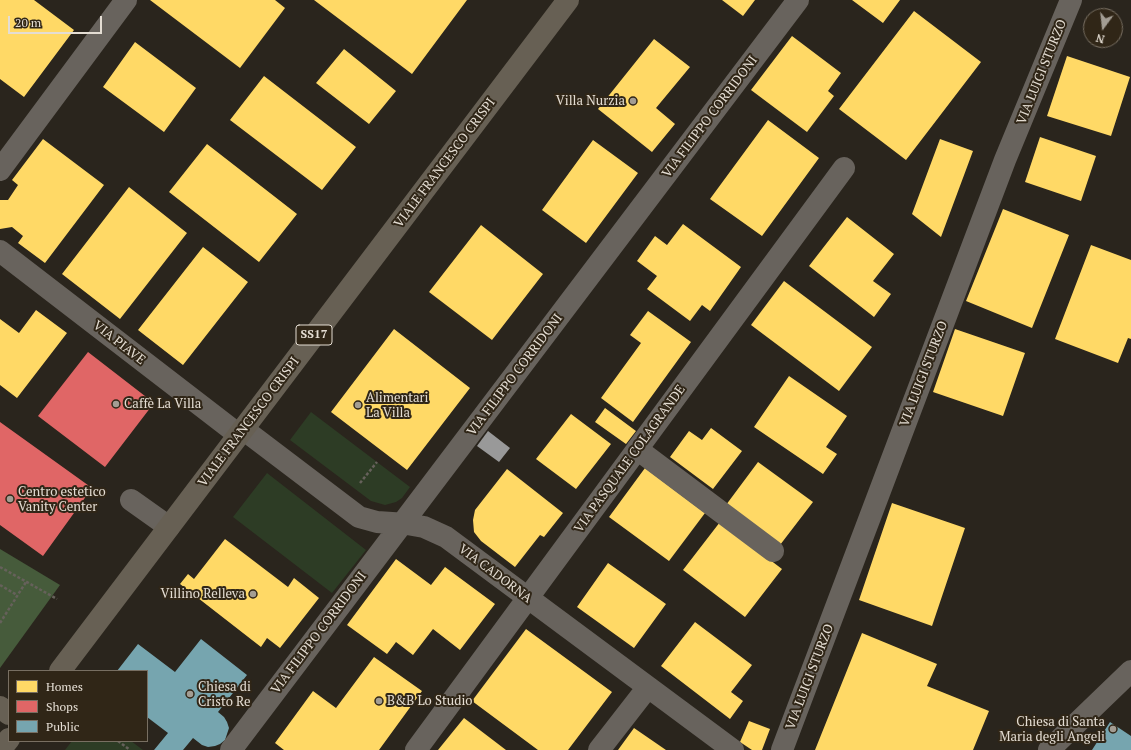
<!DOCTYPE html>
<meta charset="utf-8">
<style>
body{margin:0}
#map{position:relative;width:1131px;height:750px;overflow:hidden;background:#2a251d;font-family:"PT Serif",serif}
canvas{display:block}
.legend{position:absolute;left:8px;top:670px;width:140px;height:72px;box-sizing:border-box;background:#302617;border:1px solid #786f62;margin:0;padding:5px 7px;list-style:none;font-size:12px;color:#e4ddd3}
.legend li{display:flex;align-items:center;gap:8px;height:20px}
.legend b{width:20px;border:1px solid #786f62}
.north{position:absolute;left:1083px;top:8px;width:40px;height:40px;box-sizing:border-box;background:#302617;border:1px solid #786f62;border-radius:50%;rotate:195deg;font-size:11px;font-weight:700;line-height:16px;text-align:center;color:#e4ddd3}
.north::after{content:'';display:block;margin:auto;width:14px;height:18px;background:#a39d93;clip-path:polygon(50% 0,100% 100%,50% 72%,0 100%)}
.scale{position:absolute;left:8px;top:16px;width:94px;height:18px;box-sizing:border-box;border:2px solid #e4ddd3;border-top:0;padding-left:5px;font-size:12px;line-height:14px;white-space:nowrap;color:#e4ddd3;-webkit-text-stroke:3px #302617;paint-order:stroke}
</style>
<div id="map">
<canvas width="1131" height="750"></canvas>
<ul class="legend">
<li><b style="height:11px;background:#ffd966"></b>Homes</li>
<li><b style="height:11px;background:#e06666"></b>Shops</li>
<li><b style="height:11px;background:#76a5af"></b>Public</li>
</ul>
<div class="north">N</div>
<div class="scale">20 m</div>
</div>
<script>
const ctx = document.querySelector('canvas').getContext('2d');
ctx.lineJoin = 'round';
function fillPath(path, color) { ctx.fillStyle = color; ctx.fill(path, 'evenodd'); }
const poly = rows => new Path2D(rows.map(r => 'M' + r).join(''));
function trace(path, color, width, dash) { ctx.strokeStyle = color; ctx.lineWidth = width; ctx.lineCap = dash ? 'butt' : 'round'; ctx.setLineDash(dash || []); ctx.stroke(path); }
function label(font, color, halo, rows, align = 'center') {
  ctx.font = font + ' "PT Serif",serif'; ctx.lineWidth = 4; ctx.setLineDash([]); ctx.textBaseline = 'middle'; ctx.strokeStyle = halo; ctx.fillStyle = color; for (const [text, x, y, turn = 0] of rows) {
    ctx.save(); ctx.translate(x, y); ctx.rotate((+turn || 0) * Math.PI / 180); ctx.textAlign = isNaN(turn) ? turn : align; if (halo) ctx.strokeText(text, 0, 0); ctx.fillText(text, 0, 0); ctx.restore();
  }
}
fillPath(poly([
 [311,412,410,487,402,498,396,502,385,505,371,501,290,440],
 [267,473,366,550,332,593,233,517],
 [72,741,131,741,143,750,65,750]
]), '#2d3c25');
fillPath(poly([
 [0,549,60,585,0,668]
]), '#465b3b');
fillPath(poly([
 [0,0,34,0,74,30,24,97,0,79],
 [150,0,275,0,285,8,240,68],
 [314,0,467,0,412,74],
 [722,0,755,0,743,16],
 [852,0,900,0,883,23],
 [914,11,981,62,906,160,839,109],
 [792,36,841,73,828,91,834,96,807,132,751,90],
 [654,39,690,67,656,108,675,124,652,152,598,109],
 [135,42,196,88,164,132,103,87],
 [344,49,396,91,369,124,316,83],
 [1067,56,1130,77,1111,136,1047,116],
 [264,76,356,147,322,190,230,120],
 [768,120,819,158,762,236,710,199],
 [1040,137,1096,156,1081,201,1025,182],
 [43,139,104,185,45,263,18,243,23,236,12,227,0,229,0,200,8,200,18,185,12,180],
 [940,139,973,151,941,237,912,214],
 [593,140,638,173,586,243,542,210],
 [207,144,297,214,259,262,169,192],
 [129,187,187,233,120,319,62,274],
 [1003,209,1069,235,1032,328,966,301],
 [847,217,894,254,873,281,891,294,874,317,809,266],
 [683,224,741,267,710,311,702,305,690,321,647,289,657,276,637,261,655,236,667,245],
 [481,225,543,274,492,340,429,292],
 [1091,245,1131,260,1131,339,1128,338,1118,363,1055,339],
 [203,247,248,282,183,365,138,330],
 [784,281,872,347,839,391,751,325],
 [36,310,67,333,17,398,0,385,0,319,19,333],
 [648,311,691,342,633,422,601,398,641,343,630,335],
 [394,329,470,388,407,470,331,412],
 [955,329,1025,353,1003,416,933,392],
 [789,376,847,416,826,447,837,454,823,474,754,427],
 [605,408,636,431,626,444,595,422],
 [571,414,611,444,576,489,536,459],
 [711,428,742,451,713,489,670,457,689,431,702,440],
 [758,462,813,502,780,545,726,505],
 [645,468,705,513,669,561,609,517],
 [507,469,563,513,544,537,540,535,515,567,481,541,474,532,473,520,475,510],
 [892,503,965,528,932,626,859,600],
 [720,522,782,569,745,617,683,570],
 [225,539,288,587,294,578,319,598,280,648,267,638,261,647,180,584,188,574,194,579],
 [396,559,431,585,445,567,495,604,460,650,433,629,413,655,396,642,387,654,347,625],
 [608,563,666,604,634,648,577,607],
 [695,622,752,665,731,692,743,701,730,719,661,666],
 [526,629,612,692,568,750,538,750,472,701],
 [862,633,937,664,927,686,989,711,973,750,815,750],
 [374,657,422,691,379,750,284,750,275,743,313,691,336,708],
 [464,718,506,750,438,750],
 [749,721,770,729,762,750,752,750,740,742],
 [634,728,666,750,618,750]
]), '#ffd966');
fillPath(poly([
 [88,352,154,403,105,467,38,416],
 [0,422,92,488,43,556,0,525]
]), '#e06666');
fillPath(poly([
 [201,639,247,675,218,712,224,717,227,722,229,728,225,740,220,744,215,746,208,747,202,745,193,738,183,750,154,750,168,733,147,717,147,671,117,671,138,644,175,672],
 [1110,722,1131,736,1131,750,1092,750]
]), '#76a5af');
fillPath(poly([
 [488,431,510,448,499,462,477,446]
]), '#999');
trace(poly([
 [360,483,377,462],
 [0,567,57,599],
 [0,585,17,595],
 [0,623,26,582],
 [118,741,130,750]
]), '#66615b', 2.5, [3, 2]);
trace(poly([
 [0,170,126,0],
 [0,251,239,435],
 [243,429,359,517,377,522,407,524,424,527,446,537,733,750],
 [637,449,773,551],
 [131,500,169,527],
 [231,750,798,0],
 [416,750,844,168],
 [599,750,648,687],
 [782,750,1005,160,1071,0],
 [1049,750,1131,671]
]), '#68635d', 22);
trace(poly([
 [60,671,568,0],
 [0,707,9,714],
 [0,750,9,739]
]), '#676054', 22);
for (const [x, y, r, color] of [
 [633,101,4,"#a39d93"],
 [116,404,4,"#a39d93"],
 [358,405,4,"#a39d93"],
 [10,499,4,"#a39d93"],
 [253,594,4,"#a39d93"],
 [190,694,4,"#a39d93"],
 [379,701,4,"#a39d93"],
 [1113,729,4,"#a39d93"]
]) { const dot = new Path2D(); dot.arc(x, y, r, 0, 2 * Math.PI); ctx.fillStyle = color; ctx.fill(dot); trace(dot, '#302617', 1.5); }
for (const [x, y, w] of [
 [314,335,36]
]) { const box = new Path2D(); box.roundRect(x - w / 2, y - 10, w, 20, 3); ctx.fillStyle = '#302617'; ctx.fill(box); trace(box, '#e4ddd3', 1); }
label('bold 12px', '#e4ddd3', null, [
 ["SS17",314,335]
]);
label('13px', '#e4ddd3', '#302617', [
 ["VIA LUIGI STURZO",1042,72,-68],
 ["VIA FILIPPO CORRIDONI",710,117,-53],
 ["VIALE FRANCESCO CRISPI",445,163,-53],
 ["VIA PIAVE",119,343,38],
 ["VIA LUIGI STURZO",924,374,-69],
 ["VIA FILIPPO CORRIDONI",515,375,-53],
 ["VIALE FRANCESCO CRISPI",249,422,-53],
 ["VIA PASQUALE COLAGRANDE",630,459,-54],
 ["VIA CADORNA",495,574,37],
 ["VIA FILIPPO CORRIDONI",319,633,-53],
 ["VIA LUIGI STURZO",810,677,-69]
]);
label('13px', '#e4ddd3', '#302617', [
 ["Villa Nurzia",625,101,"right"],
 ["Alimentari",366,398],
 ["La Villa",366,413],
 ["Caffè La Villa",124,404],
 ["Centro estetico",18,492],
 ["Vanity Center",18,507],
 ["Villino Relleva",245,594,"right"],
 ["Chiesa di",198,687],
 ["Cristo Re",198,702],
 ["B&B Lo Studio",387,701],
 ["Chiesa di Santa",1105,722,"right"],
 ["Maria degli Angeli",1105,737,"right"]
], 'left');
</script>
